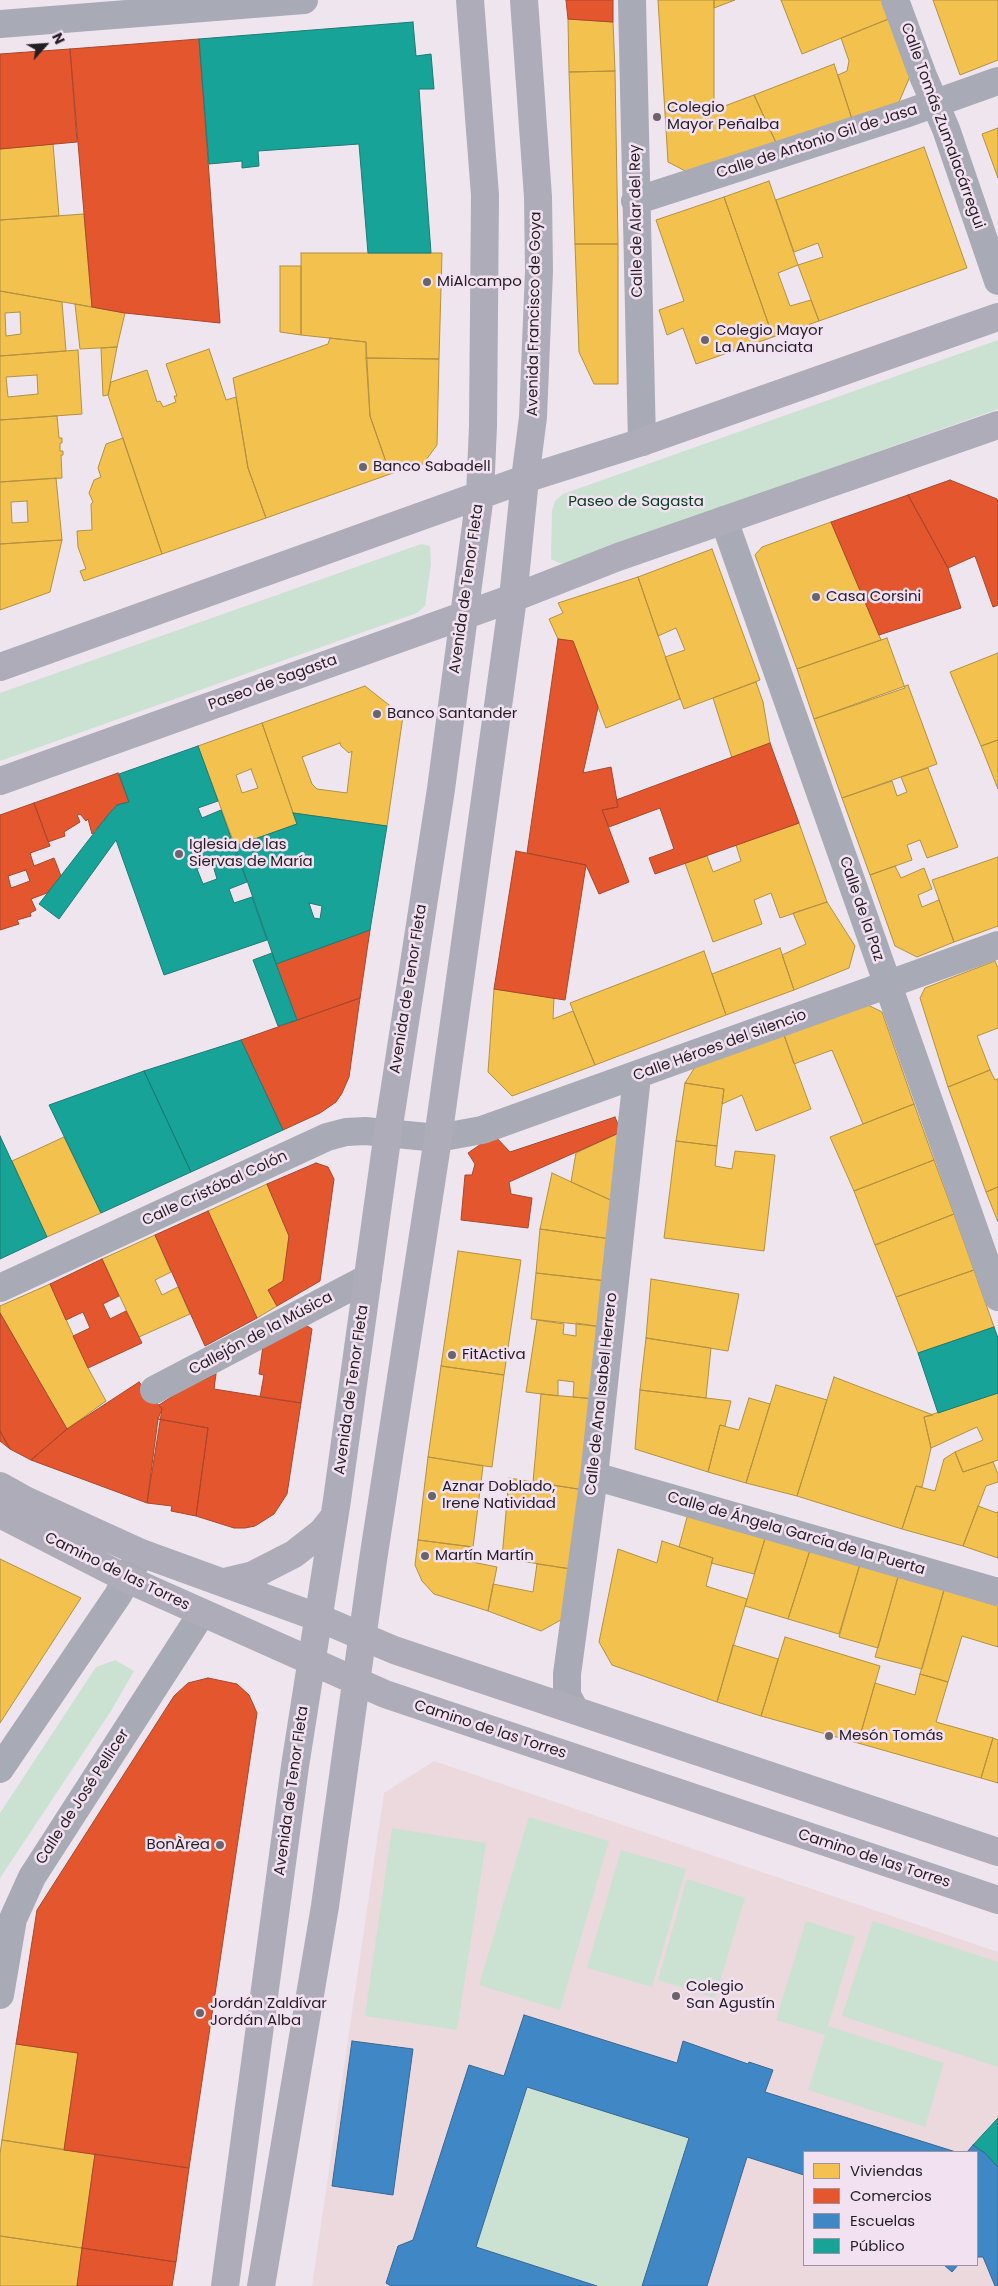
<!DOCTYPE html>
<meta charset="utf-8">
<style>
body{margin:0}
#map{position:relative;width:998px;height:2286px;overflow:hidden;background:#eee5ee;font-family:Poppins,sans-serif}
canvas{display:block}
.legend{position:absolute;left:803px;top:2151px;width:175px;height:115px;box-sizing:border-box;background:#f2e1f1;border:1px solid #a0939f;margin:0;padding:6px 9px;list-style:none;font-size:15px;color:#241e24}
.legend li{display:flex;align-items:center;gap:10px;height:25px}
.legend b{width:25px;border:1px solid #a0939f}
.north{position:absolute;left:20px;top:20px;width:50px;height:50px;-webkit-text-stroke:4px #f2e1f1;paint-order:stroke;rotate:64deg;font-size:14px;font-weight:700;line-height:20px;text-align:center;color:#241e24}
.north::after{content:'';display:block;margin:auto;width:18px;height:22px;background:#241e24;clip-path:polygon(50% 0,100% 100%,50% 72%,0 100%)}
</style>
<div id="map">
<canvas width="998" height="2286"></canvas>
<ul class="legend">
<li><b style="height:14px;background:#f2c14e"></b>Viviendas</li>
<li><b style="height:14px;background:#e4572e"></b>Comercios</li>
<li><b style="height:14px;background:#3f88c5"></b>Escuelas</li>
<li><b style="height:14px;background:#17a398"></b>Público</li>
</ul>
<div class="north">N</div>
</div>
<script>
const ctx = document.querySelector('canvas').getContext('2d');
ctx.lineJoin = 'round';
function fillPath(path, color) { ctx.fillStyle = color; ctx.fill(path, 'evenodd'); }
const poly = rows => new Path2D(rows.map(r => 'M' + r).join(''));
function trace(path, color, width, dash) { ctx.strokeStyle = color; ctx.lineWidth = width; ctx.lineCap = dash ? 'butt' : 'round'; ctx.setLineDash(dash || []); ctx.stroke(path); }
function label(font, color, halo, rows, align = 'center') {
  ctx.font = font + ' Poppins,sans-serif'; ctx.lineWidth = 5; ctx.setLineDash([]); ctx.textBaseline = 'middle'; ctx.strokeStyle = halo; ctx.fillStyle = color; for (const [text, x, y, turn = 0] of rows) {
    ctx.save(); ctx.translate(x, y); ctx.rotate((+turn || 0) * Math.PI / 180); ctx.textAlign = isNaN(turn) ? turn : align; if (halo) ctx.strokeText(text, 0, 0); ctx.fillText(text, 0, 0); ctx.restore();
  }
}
fillPath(poly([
 [434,1761,998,1952,998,2286,312,2286,384,1793],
 [804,2152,977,2152,977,2265,804,2265]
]), '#ecd9dd');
fillPath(poly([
 [998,340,998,409,565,563,559,563,551,559,552,511,555,501,563,494],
 [421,544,430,546,431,564,425,606,417,613,0,761,0,693],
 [115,1660,134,1671,111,1711,0,1878,0,1813,96,1667],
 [529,1817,609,1841,560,2010,479,1985],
 [392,1828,486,1843,457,2030,365,2016],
 [621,1850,686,1869,652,1987,587,1968],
 [687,1879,745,1898,715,1998,658,1980],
 [806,1921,855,1937,825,2035,776,2020],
 [873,1921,998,1962,998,2067,842,2016],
 [828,2026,944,2063,925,2127,808,2090],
 [527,2087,689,2138,642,2286,597,2286,476,2247]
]), '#cbe2d2');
const homes = poly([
 [658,0,714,0,714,110,754,95,778,147,697,177,668,162,658,0],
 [714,0,735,0,714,8,714,0],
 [781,0,884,0,891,18,802,54,781,0],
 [933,0,998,0,998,60,960,75,933,0],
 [891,18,911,74,899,102,852,119,838,75,847,71,849,61,841,38,891,18],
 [568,19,613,22,615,71,569,72,568,19],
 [834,64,852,119,778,147,754,95,834,64],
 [615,71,618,244,575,244,569,72,615,71],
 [998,128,998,178,982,134,998,128],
 [53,144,59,216,0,220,0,149,53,144],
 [924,147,967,268,819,321,798,265,823,257,818,243,794,252,776,200,924,147],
 [769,181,798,265,778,273,790,306,811,300,819,321,773,337,724,197,769,181],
 [724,197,773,337,696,364,683,328,667,335,659,310,684,301,656,220,724,197],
 [84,214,92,307,0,291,0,220,84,214],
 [575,244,618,244,618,384,594,384,579,352,575,244],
 [301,253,442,253,439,359,366,358,366,342,301,335,301,253],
 [280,266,301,266,301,335,280,332,280,266],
 [0,291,62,302,66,351,0,356,0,291],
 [20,312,21,334,6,336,5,313,20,312],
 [75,304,125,313,117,347,80,349,75,304],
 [330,338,366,342,370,416,385,459,393,473,266,518,248,468,233,378,328,344,330,338],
 [117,347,108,395,103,396,101,348,117,347],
 [209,349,226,400,236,397,248,468,266,518,162,554,108,395,111,382,147,370,157,402,160,401,163,407,176,402,174,396,177,396,166,364,209,349],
 [78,350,82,414,0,420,0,356,78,350],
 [37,375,38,394,8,397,6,377,37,375],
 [366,358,439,359,437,445,423,464,393,473,385,459,370,416,366,358],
 [57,416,59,438,62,438,62,443,60,443,60,451,63,451,63,455,61,455,62,478,0,482,0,420,57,416],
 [123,438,162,554,84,581,80,571,86,569,78,547,77,531,92,530,91,504,93,502,89,493,94,480,101,477,98,468,106,444,123,438],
 [56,478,62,540,0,544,0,482,56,478],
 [27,501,28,522,12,523,11,502,27,501],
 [831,522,881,640,797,669,755,555,762,547,831,522],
 [62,540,50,592,0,610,0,544,62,540],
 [712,549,760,680,684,709,665,657,685,650,676,628,658,636,638,577,712,549],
 [638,577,680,699,606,728,573,641,558,639,549,619,563,613,558,603,638,577],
 [887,638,905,688,814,719,797,669,887,638],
 [998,653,998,740,981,746,950,672,998,653],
 [756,682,763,702,770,743,732,758,713,698,756,682],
 [908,685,937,764,842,798,814,719,908,685],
 [365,686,403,716,387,826,293,813,262,723,365,686],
 [340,743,341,746,349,753,352,751,347,793,317,789,312,784,302,757,340,743],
 [262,723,297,824,235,846,198,746,262,723],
 [251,769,258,788,242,793,236,775,251,769],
 [998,740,998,789,981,746,998,740],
 [928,768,958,847,927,858,920,840,907,845,912,860,870,875,842,798,892,781,897,796,907,792,901,777,928,768],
 [799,823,827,902,780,918,771,893,754,900,762,924,713,942,685,863,707,856,713,872,741,861,736,845,799,823],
 [998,857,998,926,954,942,932,880,998,857],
 [895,866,901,878,924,868,932,889,918,895,922,907,939,900,954,942,917,957,895,946,870,875,895,866],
 [827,902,855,946,849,968,794,990,782,955,806,944,793,913,827,902],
 [780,948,794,990,726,1015,712,974,780,948],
 [704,951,726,1015,595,1065,570,1003,704,951],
 [995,961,998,968,998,1028,977,1036,990,1070,948,1087,920,998,925,988,995,961],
 [494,989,554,998,553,1019,573,1011,595,1065,512,1096,488,1072,494,989],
 [868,1005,882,1012,914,1104,863,1124,832,1050,794,1064,784,1035,868,1005],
 [784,1035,811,1109,756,1131,742,1095,722,1104,724,1089,685,1083,695,1067,784,1035],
 [990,1070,995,1080,998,1079,998,1187,986,1192,948,1087,990,1070],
 [685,1083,724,1089,717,1146,676,1141,685,1083],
 [914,1104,934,1160,854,1191,830,1137,914,1104],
 [621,1132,617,1203,571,1182,576,1153,621,1132],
 [64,1137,101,1213,47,1237,12,1161,64,1137],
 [676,1141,717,1146,715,1166,732,1169,735,1151,775,1155,764,1251,664,1238,676,1141],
 [934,1160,954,1214,875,1245,854,1191,934,1160],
 [552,1173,617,1203,611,1239,540,1229,552,1173],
 [267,1184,289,1236,283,1281,268,1290,277,1306,257,1318,208,1211,267,1184],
 [998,1187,998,1222,986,1192,998,1187],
 [954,1214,974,1270,896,1297,875,1245,954,1214],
 [540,1229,611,1239,607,1281,536,1273,540,1229],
 [155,1235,171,1272,155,1280,162,1295,178,1287,190,1314,139,1337,102,1259,155,1235],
 [458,1251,521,1260,504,1375,441,1366,458,1251],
 [974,1270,994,1327,918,1353,896,1297,974,1270],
 [536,1273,607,1281,603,1327,531,1319,536,1273],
 [651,1279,739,1294,728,1351,646,1338,651,1279],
 [50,1284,88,1368,106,1401,67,1429,0,1313,0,1306,50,1284],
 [537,1320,564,1324,563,1334,576,1336,576,1323,603,1327,595,1399,573,1397,574,1382,558,1380,558,1396,526,1392,537,1320],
 [646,1338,711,1348,706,1398,640,1390,646,1338],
 [441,1366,504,1375,492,1467,428,1457,441,1366],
 [834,1377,933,1415,924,1417,931,1448,922,1487,916,1486,902,1529,797,1496,834,1377],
 [776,1385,827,1400,797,1496,746,1483,776,1385],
 [640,1390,731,1401,725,1426,720,1425,708,1472,635,1449,640,1390],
 [998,1393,998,1460,963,1472,955,1452,983,1440,977,1427,931,1448,924,1417,998,1393],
 [541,1394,595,1399,584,1490,533,1482,541,1394],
 [749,1398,770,1404,746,1483,708,1472,720,1425,739,1430,749,1398],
 [955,1452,963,1472,993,1462,998,1474,998,1482,986,1486,963,1546,902,1529,916,1486,935,1491,944,1459,955,1452],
 [428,1457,483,1466,473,1547,418,1540,428,1457],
 [509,1478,584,1490,571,1569,502,1558,509,1478],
 [978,1506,997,1513,998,1511,998,1558,963,1546,978,1506],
 [689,1510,767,1532,754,1574,711,1563,713,1558,679,1547,689,1510],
 [767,1532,811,1547,788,1619,745,1606,767,1532],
 [418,1540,473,1547,472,1562,497,1567,488,1611,434,1594,422,1581,415,1565,418,1540],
 [662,1541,713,1558,706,1586,747,1599,717,1702,612,1665,599,1642,618,1549,657,1563,662,1541],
 [811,1547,860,1564,839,1634,788,1619,811,1547],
 [0,1559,81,1598,0,1723,0,1559],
 [537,1564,571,1569,568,1616,541,1631,488,1611,493,1584,533,1592,537,1564],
 [860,1564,898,1577,878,1648,839,1637,860,1564],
 [898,1577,944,1590,922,1669,875,1657,898,1577],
 [944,1590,998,1606,998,1647,962,1636,948,1682,920,1674,944,1590],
 [785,1637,880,1666,858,1743,761,1716,785,1637],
 [733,1645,778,1659,761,1716,717,1702,733,1645],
 [920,1674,948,1682,936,1722,993,1738,981,1778,858,1743,875,1683,915,1695,920,1674],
 [993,1738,998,1740,998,1783,981,1778,993,1738],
 [16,2044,78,2053,64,2150,2,2140,16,2044],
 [2,2140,95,2154,82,2248,0,2236,0,2154,2,2140],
 [0,2236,82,2248,77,2286,0,2286,0,2236]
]);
fillPath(homes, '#f2c14e');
trace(homes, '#b49041', 1);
const shops = poly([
 [566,0,613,0,613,22,568,19,566,0],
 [199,39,220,323,125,313,92,307,70,49,199,39],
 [70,49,77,142,0,149,0,54,70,49],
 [950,480,997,499,998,502,998,605,993,607,975,556,948,568,908,495,950,480],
 [908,495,948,568,961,608,879,635,831,522,908,495],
 [558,639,573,641,598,707,583,773,611,767,618,807,602,810,629,882,599,894,586,865,527,853,558,639],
 [770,743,799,823,655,874,649,858,674,849,660,808,609,827,602,810,618,807,616,800,770,743],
 [118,773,129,802,117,805,92,834,88,819,86,821,80,814,77,815,80,822,64,832,65,836,48,842,34,803,118,773],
 [34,803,50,846,30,853,34,866,54,858,61,876,47,893,31,899,36,910,30,913,31,916,17,920,19,924,0,930,0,815,34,803],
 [26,870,30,881,11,888,8,876,26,870],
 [516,851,586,865,565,1000,494,989,516,851],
 [370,930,360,998,297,1020,276,964,370,930],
 [360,998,349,1077,342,1093,336,1102,320,1113,283,1130,241,1040,360,998],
 [615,1117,621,1132,509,1182,511,1194,532,1198,528,1228,461,1220,465,1175,472,1175,475,1164,468,1153,494,1135,510,1152,615,1117],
 [316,1163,328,1167,334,1179,320,1281,277,1306,268,1290,283,1281,289,1236,267,1184,316,1163],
 [208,1211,257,1318,205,1346,155,1235,208,1211],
 [102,1259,119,1296,103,1304,110,1319,126,1311,142,1343,88,1368,73,1336,90,1328,83,1312,66,1320,50,1284,102,1259],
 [0,1313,67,1429,31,1460,10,1449,0,1431,0,1313],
 [304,1324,312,1329,301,1403,260,1397,264,1375,259,1374,263,1346,304,1324],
 [216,1374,214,1389,301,1403,287,1494,274,1514,255,1526,245,1528,234,1528,196,1516,208,1428,158,1419,162,1409,159,1405,185,1388,216,1374],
 [139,1382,162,1409,147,1503,31,1460,67,1429,139,1382],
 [158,1419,208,1428,196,1516,171,1511,172,1506,147,1503,158,1419],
 [0,1431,10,1449,0,1441,0,1431],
 [208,1678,237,1684,249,1695,257,1713,189,2168,64,2150,78,2053,16,2044,37,1910,174,1696,188,1683,208,1678],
 [95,2154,189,2168,176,2262,82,2248,95,2154],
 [82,2248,176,2262,172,2286,77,2286,82,2248]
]);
fillPath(shops, '#e4572e');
trace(shops, '#aa462b', 1);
const schools = poly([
 [524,2015,677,2063,683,2041,748,2064,749,2062,773,2070,765,2092,956,2152,804,2152,804,2175,747,2157,707,2286,642,2286,689,2138,527,2087,476,2247,597,2286,391,2286,386,2283,398,2246,413,2240,469,2065,504,2076,524,2015],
 [352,2041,413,2049,393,2195,332,2186,352,2041],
 [973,2145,985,2153,998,2167,998,2286,995,2286,983,2257,977,2257,977,2152,967,2152,973,2145],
 [944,2265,958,2265,952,2272,944,2265]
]);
fillPath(schools, '#3f88c5');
trace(schools, '#376895', 1);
const public = poly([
 [413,22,416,56,431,54,434,89,419,89,431,253,368,253,359,144,258,151,259,166,242,168,242,161,209,164,199,39,413,22],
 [198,746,218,801,198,808,202,818,221,810,247,882,229,889,234,903,252,897,267,940,164,975,116,840,59,919,39,904,108,815,117,805,129,802,119,774,198,746],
 [212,862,217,879,203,884,197,869,212,862],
 [293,813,387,826,370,930,276,964,235,846,297,824,293,813],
 [309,903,322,906,320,919,314,918,309,903],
 [272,953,297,1020,278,1026,253,960,272,953],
 [241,1040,283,1130,191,1172,144,1071,241,1040],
 [144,1071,191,1172,101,1213,49,1105,144,1071],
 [0,1136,47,1237,0,1259,0,1136],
 [994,1327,998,1338,998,1393,938,1413,918,1353,994,1327],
 [998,2118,998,2167,985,2153,973,2145,998,2118]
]);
fillPath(public, '#17a398');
trace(public, '#1b7b75', 1);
trace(poly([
 [632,0,642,442],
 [895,0,923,76,946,129,998,281],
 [0,24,304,0],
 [635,201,905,114,998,81],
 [724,520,998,1297],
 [0,1288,327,1137,346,1132,365,1131,438,1138,482,1130,998,945],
 [154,1390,368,1278],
 [594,1476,998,1592],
 [575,1710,567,1695,567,1674,594,1476,637,1076],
 [0,1769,118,1595,141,1553],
 [0,1995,13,1919,32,1877,202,1613]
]), '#a8aab5', 28);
trace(poly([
 [0,667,525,479,642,442,998,317],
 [0,781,513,598,618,557,998,425],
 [0,1486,25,1500,141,1553,317,1617,394,1650,998,1852],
 [0,1514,127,1579,385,1694,998,1900],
 [224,1582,253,1575,294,1554,322,1532,334,1517],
 [225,2286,295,1766,337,1500,388,1132,441,789,480,495,483,426,485,195,470,0],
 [261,2286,325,1906,373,1560,438,1138,513,598,525,479,533,417,539,271,538,197,524,0]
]), '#adacb8', 28);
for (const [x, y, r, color] of [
 [657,117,5,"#6b646b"],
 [427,282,5,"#6b646b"],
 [705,340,5,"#6b646b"],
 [363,467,5,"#6b646b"],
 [816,597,5,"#6b646b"],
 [377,714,5,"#6b646b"],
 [179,854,5,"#6b646b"],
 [452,1355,5,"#6b646b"],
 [432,1496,5,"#6b646b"],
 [425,1556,5,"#6b646b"],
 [829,1736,5,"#6b646b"],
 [220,1845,5,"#6b646b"],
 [676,1996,5,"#6b646b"],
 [200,2013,5,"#6b646b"]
]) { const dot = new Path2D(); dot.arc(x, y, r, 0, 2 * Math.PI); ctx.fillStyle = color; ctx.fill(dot); trace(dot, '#f2e1f1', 2); }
label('15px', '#241e24', '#f2e1f1', [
 ["Colegio",667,108],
 ["Mayor Peñalba",667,125],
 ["MiAlcampo",437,282],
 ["Colegio Mayor",715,331],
 ["La Anunciata",715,348],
 ["Banco Sabadell",373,467],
 ["Casa Corsini",826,597],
 ["Banco Santander",387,714],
 ["Iglesia de las",189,845],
 ["Siervas de María",189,862],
 ["FitActiva",462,1355],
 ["Aznar Doblado,",442,1487],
 ["Irene Natividad",442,1504],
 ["Martín Martín",435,1556],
 ["Mesón Tomás",839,1736],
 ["BonÀrea",210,1845,"right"],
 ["Colegio",686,1987],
 ["San Agustín",686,2004],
 ["Jordán Zaldívar",210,2004],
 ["Jordán Alba",210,2021]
], 'left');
label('15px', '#241e24', '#f2e1f1', [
 ["Calle Tomás Zumalacárregui",942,126,70],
 ["Calle de Antonio Gil de Jasa",817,142,-18],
 ["Calle de Alar del Rey",637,221,-91],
 ["Avenida Francisco de Goya",535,314,-89],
 ["Avenida de Tenor Fleta",467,589,-82],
 ["Paseo de Sagasta",273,683,-20],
 ["Calle de la Paz",861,909,71],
 ["Avenida de Tenor Fleta",409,989,-81],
 ["Calle Héroes del Silencio",720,1046,-20],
 ["Calle Cristóbal Colón",215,1189,-25],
 ["Callejón de la Música",261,1334,-28],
 ["Avenida de Tenor Fleta",352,1390,-82],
 ["Calle de Ana Isabel Herrero",602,1394,-84],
 ["Calle de Ángela García de la Puerta",796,1534,16],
 ["Camino de las Torres",117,1572,26],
 ["Camino de las Torres",490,1730,18],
 ["Avenida de Tenor Fleta",292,1791,-82],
 ["Calle de José Pellicer",83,1797,-57],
 ["Camino de las Torres",874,1859,18]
]);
label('15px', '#064120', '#f2e1f1', [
 ["Paseo de Sagasta",636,502]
]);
</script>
